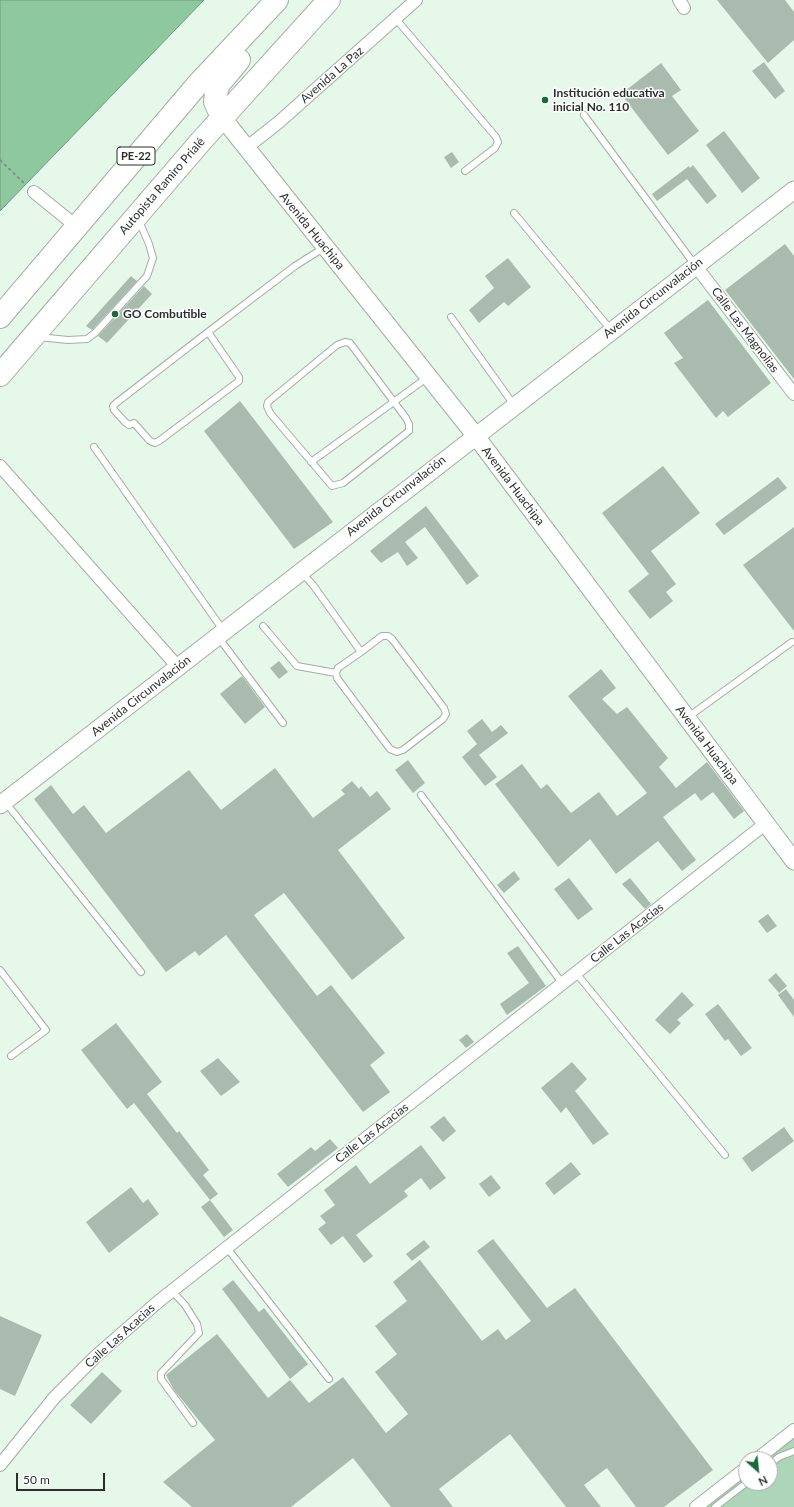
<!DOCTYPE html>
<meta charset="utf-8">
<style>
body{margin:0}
#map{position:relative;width:794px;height:1507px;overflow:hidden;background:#e6f8ea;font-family:Lato,sans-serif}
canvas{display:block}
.north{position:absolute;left:738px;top:1451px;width:40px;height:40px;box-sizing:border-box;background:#fff;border:1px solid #a9acaa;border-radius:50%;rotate:153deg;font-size:11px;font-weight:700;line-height:16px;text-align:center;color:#29302b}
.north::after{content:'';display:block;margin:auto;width:14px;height:18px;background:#176a3a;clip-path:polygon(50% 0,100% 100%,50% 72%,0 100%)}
.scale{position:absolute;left:16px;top:1473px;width:89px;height:18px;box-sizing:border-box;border:2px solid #29302b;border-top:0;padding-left:5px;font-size:12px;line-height:14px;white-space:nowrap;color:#29302b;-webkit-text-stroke:3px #fff;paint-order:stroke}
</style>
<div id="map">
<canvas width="794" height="1507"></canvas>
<div class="north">N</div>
<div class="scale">50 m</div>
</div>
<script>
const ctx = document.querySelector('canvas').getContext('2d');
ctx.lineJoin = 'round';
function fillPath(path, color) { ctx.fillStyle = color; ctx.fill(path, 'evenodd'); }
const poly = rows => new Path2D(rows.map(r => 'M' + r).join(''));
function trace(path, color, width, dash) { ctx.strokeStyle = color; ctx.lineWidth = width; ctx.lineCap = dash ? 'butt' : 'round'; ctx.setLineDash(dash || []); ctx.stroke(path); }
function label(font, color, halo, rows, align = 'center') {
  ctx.font = font + ' Lato,sans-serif'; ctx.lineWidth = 3; ctx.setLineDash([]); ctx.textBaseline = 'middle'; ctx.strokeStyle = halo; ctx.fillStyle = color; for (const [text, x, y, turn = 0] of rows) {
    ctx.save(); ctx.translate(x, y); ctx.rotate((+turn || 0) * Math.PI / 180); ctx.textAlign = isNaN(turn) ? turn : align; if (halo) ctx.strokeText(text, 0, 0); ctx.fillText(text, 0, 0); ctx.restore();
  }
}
fillPath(poly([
 [794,1436,794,1507,704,1507,746,1474,746,1483,770,1483,770,1459,765,1459]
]), '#add6b8');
const water = poly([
 [0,0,204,0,0,211,0,0]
]);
fillPath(water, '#8ec89e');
trace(water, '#709a7c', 1);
fillPath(poly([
 [717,0,785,0,794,12,794,40,768,63],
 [764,62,785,91,775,99,752,71],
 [661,63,681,90,672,96,699,131,668,155,621,94],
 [724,131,760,178,742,193,706,145],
 [452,152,459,162,451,168,444,157],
 [693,165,717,196,707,204,687,179,657,201,652,194,689,166,690,168],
 [785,244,794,256,794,379,725,290],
 [508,258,531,287,508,306,504,302,479,323,469,310,494,288,485,276],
 [131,276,137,281,92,330,86,326],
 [144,286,152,294,107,343,98,336],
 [708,300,771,383,728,417,723,411,716,418,674,363,683,358,664,333],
 [240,401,333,522,294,549,204,431],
 [663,466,700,513,651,551,676,584,666,592,673,601,650,619,628,591,649,574,602,513],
 [778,477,787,488,724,535,715,524],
 [426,506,479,576,467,585,425,527,405,542,418,558,407,566,398,552,381,563,370,551],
 [794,527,794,631,743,565],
 [279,661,288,672,279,679,270,668],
 [601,669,616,688,602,699,617,714,627,707,668,758,659,767,676,788,707,762,744,811,734,819,713,792,701,801,695,793,663,817,696,860,682,871,658,841,616,874,590,839,558,867,495,784,522,764,541,789,547,784,571,813,599,792,617,816,647,793,568,696],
 [242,676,265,707,245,724,220,694],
 [482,719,492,732,501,725,508,733,479,755,497,777,485,786,462,757,477,744,467,731],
 [408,760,425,783,413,793,395,770],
 [275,768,313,818,345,794,341,790,352,781,359,789,361,786,370,797,377,791,391,809,338,850,405,938,352,980,284,893,254,915,317,996,331,985,385,1053,370,1065,390,1092,363,1112,226,935,199,956,195,951,166,972,34,799,51,785,73,814,84,805,106,833,189,770,221,810],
 [514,871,520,879,504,893,497,885],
 [569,878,593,909,578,920,554,889],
 [630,878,651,904,645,909,622,884],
 [768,914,777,926,767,933,758,921],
 [518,946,546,986,507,1015,500,1004,529,983,507,953],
 [776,973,787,986,779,993,768,980],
 [786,989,794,1000,794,1017,778,995],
 [682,992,694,1005,677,1020,681,1023,670,1034,655,1020],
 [718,1004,752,1048,741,1056,728,1039,725,1041,705,1014],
 [116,1023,162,1082,147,1094,177,1133,179,1131,209,1170,203,1175,218,1194,210,1200,134,1103,127,1109,81,1050],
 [467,1034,474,1042,466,1048,459,1040],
 [218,1058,240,1082,221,1096,200,1071],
 [572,1062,587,1079,575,1091,609,1134,593,1145,566,1107,561,1113,541,1088],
 [444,1116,456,1131,443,1142,430,1127],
 [784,1127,794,1141,752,1172,742,1158],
 [330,1139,338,1148,288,1187,277,1174,311,1147,315,1151],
 [421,1145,446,1178,430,1190,421,1178,404,1191,408,1196,356,1235,373,1256,364,1263,343,1236,331,1245,318,1229,326,1223,320,1216,335,1205,324,1190,356,1165,370,1184],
 [571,1162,581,1174,554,1195,545,1183],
 [491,1175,501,1188,489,1197,479,1184],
 [131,1187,143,1203,148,1199,159,1214,109,1253,86,1222],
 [210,1200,233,1230,224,1237,201,1207],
 [493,1239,547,1308,575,1288,713,1470,664,1507,636,1507,607,1468,584,1485,601,1507,566,1507,510,1434,439,1489,453,1507,391,1507,353,1458,291,1507,192,1507,163,1482,215,1440,174,1390,166,1375,217,1334,268,1398,290,1380,309,1403,343,1377,386,1433,408,1414,375,1372,397,1354,375,1326,407,1301,393,1282,420,1260,482,1341,498,1329,506,1340,531,1321,477,1251],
 [424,1240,430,1247,412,1261,406,1254],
 [233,1280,259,1312,264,1308,308,1364,290,1379,222,1289],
 [0,1316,42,1335,15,1396,0,1389],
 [102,1372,122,1391,91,1424,70,1405]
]), '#a9bbae');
const lane = poly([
 [396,19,496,137,498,142,495,148,465,171],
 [584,115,695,265],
 [514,213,611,330],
 [451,317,514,405],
 [208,332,239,377,239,381,159,441,155,443,150,441,134,423,129,425,125,422,114,410,113,406,116,403,208,332,295,266,325,247],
 [38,337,68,340,87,339,95,333,147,276,153,258,149,244,139,221],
 [345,342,350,343,406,418,409,424,409,431,343,483,332,486,270,413,267,406,268,402,337,345,345,342],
 [94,447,223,630],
 [311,462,428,377],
 [301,572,313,585,361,652,338,668,336,673,337,678,390,749,397,752,403,750,443,719,446,714,444,708,392,639,388,636,382,636,361,652],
 [263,626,297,666,336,673],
 [218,637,283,723],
 [688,717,792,642],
 [421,795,563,984],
 [6,803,141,972],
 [0,970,46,1030,11,1056],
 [576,973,725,1155],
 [227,1248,329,1379],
 [172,1291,185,1305,197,1324,199,1333,161,1373,161,1379,193,1423],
 [770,1464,779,1457,794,1451],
 [715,1507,746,1483]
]);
const street = poly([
 [679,0,684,8],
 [246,148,279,122,416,0],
 [34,192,76,226],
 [695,265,794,394],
 [0,466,178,667],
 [757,1459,794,1430],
 [0,1465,54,1398,96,1356,159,1301,765,824],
 [696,1507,746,1468]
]);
const secondary = poly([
 [222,117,475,435,794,861],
 [0,805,794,190]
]);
const highway = poly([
 [222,117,215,102,216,93,219,84,239,60],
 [0,317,198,84,277,0],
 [0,375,202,140,329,0]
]);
trace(lane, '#9fb0a3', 8);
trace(street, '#9fb0a3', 14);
trace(secondary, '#9fb0a3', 19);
trace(highway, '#9fb0a3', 24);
trace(poly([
 [0,160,25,184]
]), '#838f86', 2, [3, 3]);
trace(lane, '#fff', 6);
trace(street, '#fff', 12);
trace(secondary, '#fff', 17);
trace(highway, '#fff', 22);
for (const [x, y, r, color] of [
 [545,100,4,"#176a3a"],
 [115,314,4,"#176a3a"]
]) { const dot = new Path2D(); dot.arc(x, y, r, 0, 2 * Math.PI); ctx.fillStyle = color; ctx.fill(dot); trace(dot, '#fff', 1.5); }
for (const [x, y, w] of [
 [136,156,38]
]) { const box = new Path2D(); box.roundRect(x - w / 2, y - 9, w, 18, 3); ctx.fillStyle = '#fff'; ctx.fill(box); trace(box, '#29302b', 1); }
label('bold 11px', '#29302b', null, [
 ["PE-22",136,156]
]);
label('12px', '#29302b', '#fff', [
 ["Avenida La Paz",332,75,-41],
 ["Autopista Ramiro Prialé",162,186,-49],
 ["Avenida Huachipa",312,231,51],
 ["Avenida Circunvalación",653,298,-38],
 ["Calle Las Magnolias",745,330,53],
 ["Avenida Huachipa",513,486,53],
 ["Avenida Circunvalación",396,496,-38],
 ["Avenida Circunvalación",141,696,-38],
 ["Avenida Huachipa",707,745,53],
 ["Calle Las Acacias",627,933,-38],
 ["Calle Las Acacias",372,1133,-38],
 ["Calle Las Acacias",120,1336,-42]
]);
label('bold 12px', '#29302b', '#fff', [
 ["Institución educativa",553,93],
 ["inicial No. 110",553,107],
 ["GO Combutible",123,314]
], 'left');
</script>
